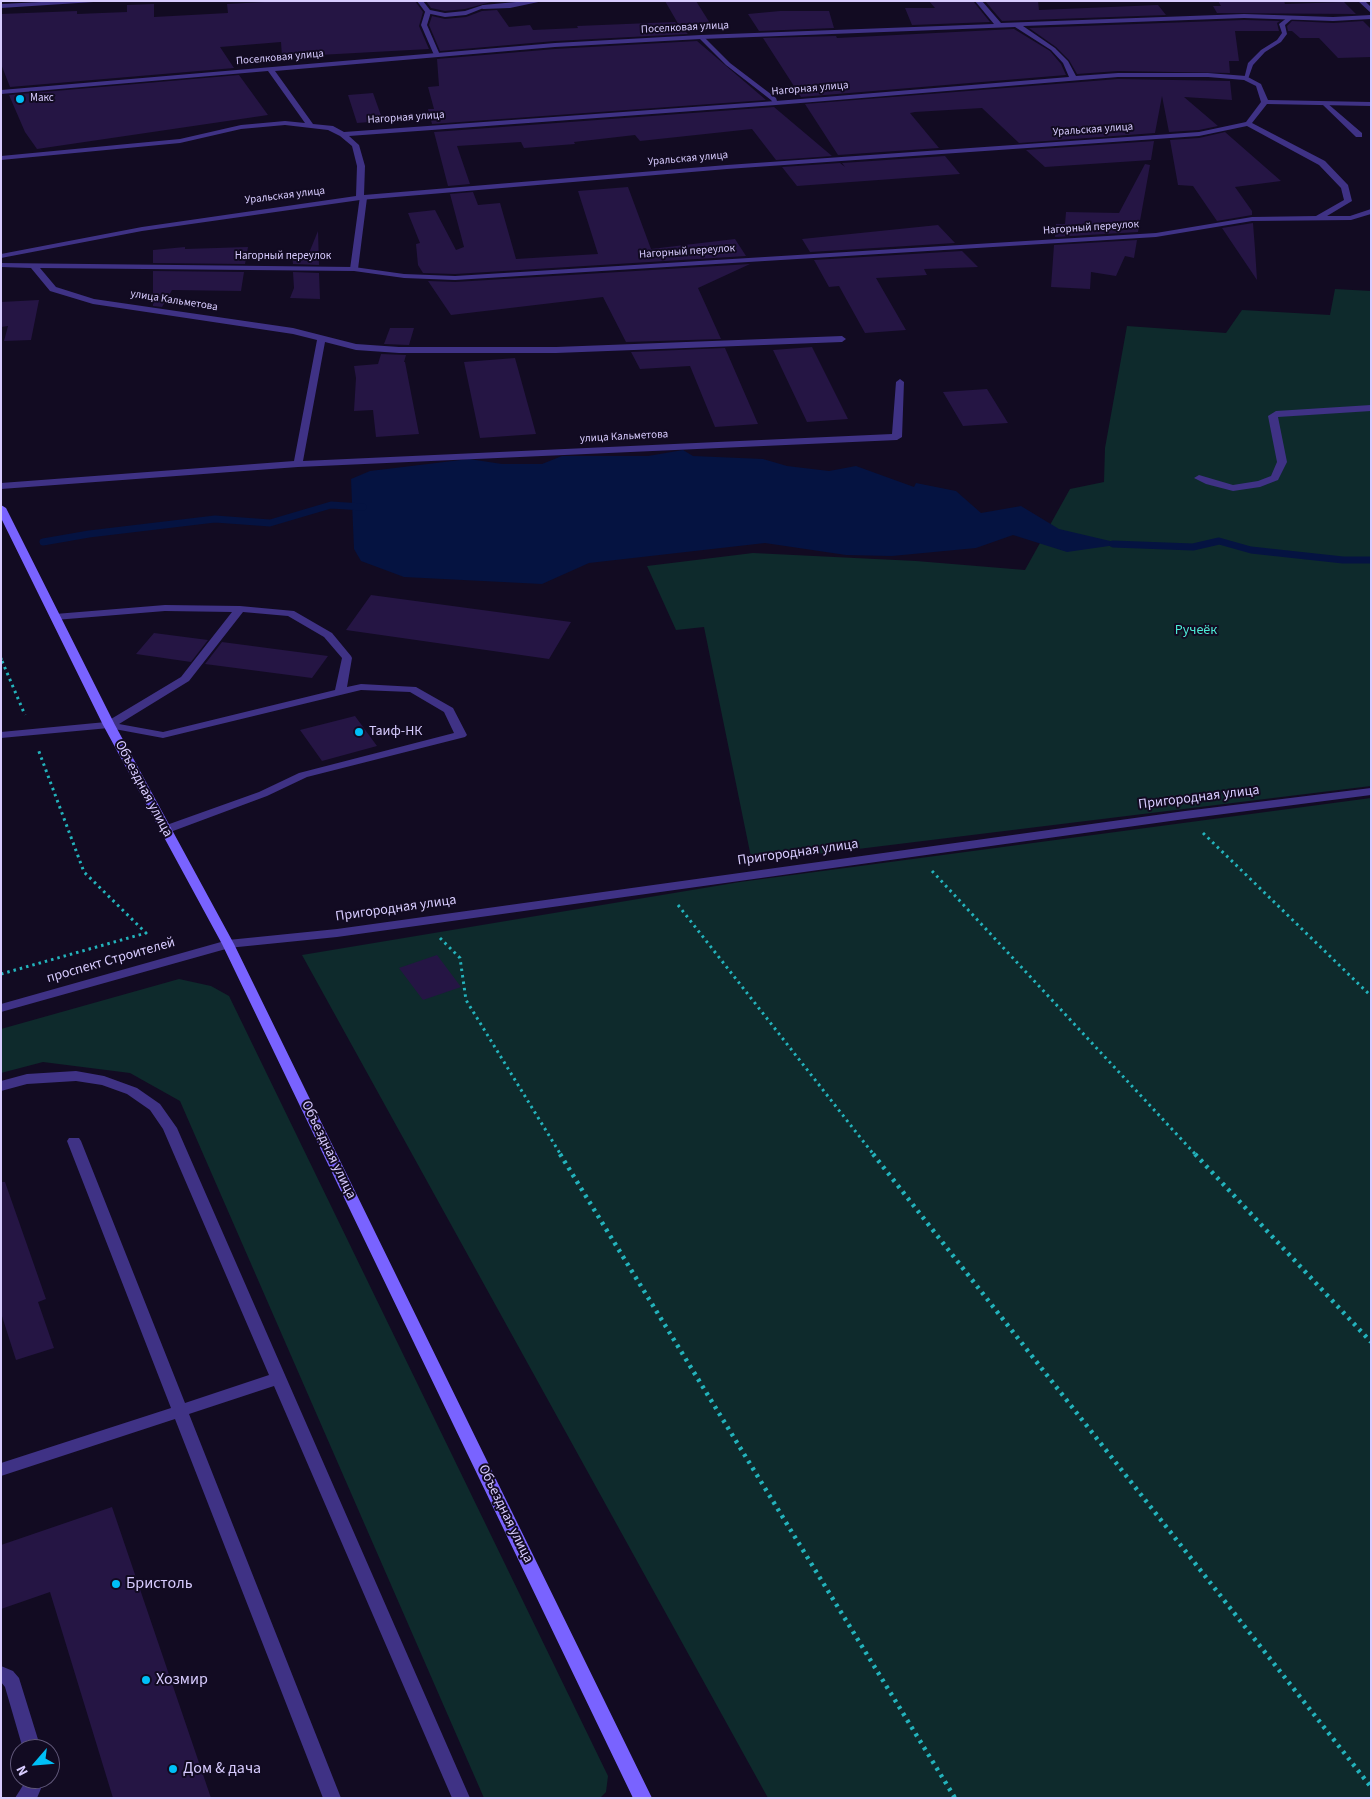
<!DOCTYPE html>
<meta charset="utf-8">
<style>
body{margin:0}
#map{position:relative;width:1372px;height:1799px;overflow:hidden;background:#120b22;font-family:"Source Sans 3",sans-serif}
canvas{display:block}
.frame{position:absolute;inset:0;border:2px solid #d8ccff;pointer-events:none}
.north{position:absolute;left:10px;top:1739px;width:50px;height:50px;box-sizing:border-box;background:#120b22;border:1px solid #61587a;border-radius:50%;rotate:243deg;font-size:14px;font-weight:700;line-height:20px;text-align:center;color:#d8ccff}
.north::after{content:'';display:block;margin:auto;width:18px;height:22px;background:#00c0f7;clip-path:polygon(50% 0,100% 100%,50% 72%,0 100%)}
</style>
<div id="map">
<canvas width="1372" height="1799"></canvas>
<div class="frame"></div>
<div class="north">N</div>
</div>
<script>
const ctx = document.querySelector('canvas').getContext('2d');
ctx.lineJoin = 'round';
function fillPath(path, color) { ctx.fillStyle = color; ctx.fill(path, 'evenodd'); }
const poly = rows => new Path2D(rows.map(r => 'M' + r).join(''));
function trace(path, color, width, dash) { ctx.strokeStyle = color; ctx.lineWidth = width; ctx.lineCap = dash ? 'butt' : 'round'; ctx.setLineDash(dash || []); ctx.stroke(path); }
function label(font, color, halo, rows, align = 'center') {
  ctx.font = font + ' "Source Sans 3",sans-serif'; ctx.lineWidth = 4; ctx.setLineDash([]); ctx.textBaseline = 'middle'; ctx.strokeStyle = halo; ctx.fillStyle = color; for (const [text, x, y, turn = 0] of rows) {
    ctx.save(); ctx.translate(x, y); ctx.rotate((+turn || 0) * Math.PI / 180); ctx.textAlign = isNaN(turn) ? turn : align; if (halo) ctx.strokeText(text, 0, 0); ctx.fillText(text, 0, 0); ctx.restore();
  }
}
fillPath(poly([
 [1335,289,1371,291,1371,786,752,862,704,627,676,630,647,566,753,553,916,561,1025,570,1070,489,1104,482,1105,448,1127,326,1226,333,1242,310,1330,315],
 [1371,798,1371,1798,768,1798,302,955,740,882],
 [179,979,211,986,229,996,608,1776,606,1792,600,1798,484,1798,180,1101,130,1073,43,1062,1,1073,1,1029]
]), '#0e2a2c');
fillPath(poly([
 [683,450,693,456,763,459,787,466,829,471,856,466,914,487,916,483,956,491,981,513,1021,506,1059,529,1123,544,1067,552,1013,535,976,548,892,556,846,555,765,543,589,563,542,584,404,577,361,561,354,549,351,479,370,471,469,459,502,464,542,464,562,456,648,456]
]), '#051341');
trace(poly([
 [43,542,89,534,215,519,270,523,331,505,363,507],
 [1113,544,1193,547,1219,541,1251,550,1343,560,1371,560]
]), '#051341', 7);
fillPath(poly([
 [283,1,415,1,423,12,419,26,429,49,282,57,281,42,220,47,234,68,10,87,1,64,1,14,77,11,77,14,127,12,127,5,154,4,154,17,228,13,227,4],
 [426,1,490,1,491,2,465,9,445,11,431,8],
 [665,1,696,1,713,28,683,29,688,34,555,41,440,51,429,25,432,16,445,19,466,17,482,11,497,10,509,27,530,25,533,30,578,28,577,26,675,22,680,27],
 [929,1,973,1,990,22,912,25,905,8,935,8],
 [985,1,1038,1,1039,10,1158,5,1166,15,1002,21],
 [1218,1,1284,1,1285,4,1344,2,1356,14,1217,13,1213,6,1221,6],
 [780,11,829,11,834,28,759,31,748,14],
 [1244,20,1280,21,1277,23,1279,31,1235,31,1239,61,1229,61,1230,73,1118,71,1077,74,1069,60,1056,47,1029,28],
 [1292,21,1333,23,1363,21,1371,29,1371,57,1338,58,1319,38,1300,38,1292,31,1288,31,1287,26],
 [1014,29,1050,51,1061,64,1066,75,801,97,763,38,836,36,837,38],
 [697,41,766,100,432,124,428,109,434,109,428,87,439,86,437,59,555,49],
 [239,75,268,115,37,149,25,132,9,95],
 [1118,79,1230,81,1232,100,1184,97,1218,126,1199,130,1169,132,1162,96,1155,133,1019,143,982,108,915,112,910,113,939,148,838,155,805,104],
 [373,93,383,121,357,123,348,95],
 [774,107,832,156,776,160,752,129,640,141,635,135,574,142,575,144,524,148,521,142,457,146,470,184,448,186,434,132],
 [1225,132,1281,181,1235,187,1252,211,1252,215,1217,221,1193,186,1178,185,1170,140,1199,138],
 [1154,141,1151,160,1045,167,1026,150],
 [945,156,960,174,797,186,782,167,840,163,845,167,842,163],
 [1145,164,1150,165,1138,232,1055,237,1056,224,1065,224,1066,212,1119,213],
 [628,187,651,249,735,239,746,256,455,274,423,273,418,265,416,244,420,243,408,213,435,210,456,250,464,247,450,194,473,192,478,205,500,203,516,259,598,254,578,191],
 [1253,223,1255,249,1257,280,1222,228],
 [938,225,955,243,810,252,802,239],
 [318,231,319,265,293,264,292,254,309,253],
 [1137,240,1134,258,1125,256,1116,276,1091,272,1090,289,1051,287,1054,245],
 [185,247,185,249,248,247,245,264,153,263,153,250],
 [962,251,978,267,924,269,927,275,876,278,906,330,865,333,839,286,829,287,814,260],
 [750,264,698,288,721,339,626,342,603,297,451,315,428,281,455,282],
 [153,271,244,272,241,291,172,290,162,307,153,306],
 [293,272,319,273,320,299,290,298,294,288],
 [39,300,31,340,4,341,8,326,1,327,1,302],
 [390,328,414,328,409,345,384,344],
 [812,347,848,419,807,422,773,350],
 [725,348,758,424,715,427,690,366,640,369,631,352],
 [381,354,406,355,404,362,405,362,419,434,376,437,373,410,354,411,356,378,354,366,378,364],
 [515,358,536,434,480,438,464,362],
 [987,389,1008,423,963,426,943,392],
 [371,595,571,622,549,659,346,630],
 [154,633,208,640,191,662,136,654],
 [222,642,328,656,312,678,205,664],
 [355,716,377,746,322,761,300,730],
 [437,955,461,987,423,1000,399,968],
 [1,1182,5,1182,46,1299,38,1302,54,1348,16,1360,1,1313],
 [112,1507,211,1798,113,1798,50,1592,1,1609,1,1545]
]), '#251544');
trace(poly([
 [1,658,3,663]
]), '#23b3bc', 2.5, [2, 3]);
trace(poly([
 [2,661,25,715],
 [1203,833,1371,996],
 [932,871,1196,1155],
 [678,905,874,1155],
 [440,938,460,958,466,1000,561,1155],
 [1,974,146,933,84,872,38,749]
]), '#23b3bc', 3, [2.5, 4]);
trace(poly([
 [560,1154,955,1798],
 [873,1154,1371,1787],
 [1195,1154,1371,1342]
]), '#23b3bc', 4.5, [3, 5]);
fillPath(poly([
 [1288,17,1293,18,1285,25,1287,34,1281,42,1265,52,1253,65,1248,79,1244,79,1248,63,1261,50,1277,40,1282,33,1279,24,1288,17],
 [699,36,703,36,730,63,776,98,778,104,774,104,771,100,726,65,699,38,699,36],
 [1323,103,1327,103,1362,133,1362,137,1356,137,1323,105,1323,103],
 [1371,405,1371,411,1278,417,1287,462,1278,480,1260,487,1233,491,1206,484,1194,478,1199,475,1233,485,1258,481,1271,476,1277,462,1268,416,1276,411,1371,405],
 [165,605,240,606,294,611,332,633,351,656,352,658,347,687,361,684,416,687,453,708,467,735,465,737,307,777,267,796,165,834,161,833,159,830,161,827,259,792,299,773,454,733,444,712,410,692,361,690,163,738,109,728,1,738,1,732,106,722,181,677,232,612,165,611,55,620,50,617,55,614,165,605],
 [243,612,288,616,324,637,342,658,335,690,163,732,119,724,189,681,243,612],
 [76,1071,104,1076,137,1088,160,1104,177,1128,470,1798,452,1798,274,1386,189,1414,341,1798,323,1798,175,1419,1,1476,1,1463,171,1408,67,1141,69,1138,79,1138,81,1141,185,1403,269,1375,163,1129,150,1110,127,1094,102,1085,76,1081,27,1084,1,1091,1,1081,27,1074,76,1071],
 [1,1666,13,1671,19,1678,41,1749,23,1749,5,1687,1,1682,1,1666],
 [27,1779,45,1779,37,1798,15,1798,27,1779]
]), '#3f3285');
fillPath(poly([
 [527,1,543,1,510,8,483,9,480,7,483,5,527,1],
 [428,10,431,12,427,25,440,55,437,57,434,55,421,25,425,12,428,10],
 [360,196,367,198,358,269,354,271,350,269,360,196]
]), '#3f3285');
fillPath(poly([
 [61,1,109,1,1,8,1,4,61,1],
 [417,1,423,1,430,10,445,13,465,11,483,5,486,7,466,15,445,17,426,13,417,1],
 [975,1,982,1,1001,23,1244,14,1333,17,1371,15,1371,19,1333,21,1244,18,1023,26,1055,48,1068,61,1076,76,1118,73,1208,73,1246,76,1261,84,1268,100,1371,102,1371,106,1267,104,1252,123,1325,161,1348,185,1352,201,1327,216,1350,216,1371,209,1371,214,1351,220,1252,221,1156,237,455,280,404,278,354,271,40,268,56,287,94,299,293,328,356,344,399,347,556,347,842,336,846,339,842,342,556,353,399,353,356,350,325,342,303,461,892,434,896,382,900,379,904,382,902,437,897,440,298,467,1,489,1,483,294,461,317,340,293,334,93,304,50,291,31,268,1,267,1,263,354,267,404,274,455,276,1156,233,1252,217,1316,216,1344,200,1341,188,1319,165,1247,126,1199,136,727,169,360,200,142,231,1,258,1,254,142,227,356,196,357,166,352,146,340,136,328,130,285,125,241,129,180,143,1,160,1,156,180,139,241,125,285,121,305,123,268,71,1,94,1,90,555,43,701,35,994,24,975,1],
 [1015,27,1051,50,1063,63,1069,77,776,101,344,132,333,126,313,124,275,71,555,47,701,39,1015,27],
 [1118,77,1208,77,1244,80,1256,86,1261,102,1246,122,1199,132,727,165,364,195,365,166,359,145,349,136,776,105,1118,77],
 [1358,1,1365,1,1371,7,1371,13,1358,1],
 [1371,788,1371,795,1185,819,337,937,228,948,222,944,228,940,337,929,1185,811,1371,788]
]), '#3f3285');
fillPath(poly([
 [228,940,234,944,233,947,1,1012,1,1004,228,940]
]), '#3f3285');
fillPath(poly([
 [1,505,6,508,115,725,234,944,652,1798,633,1798,222,944,103,725,1,518,1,505]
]), '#7963ff');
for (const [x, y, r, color] of [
 [20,99,5,"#00c0f7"],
 [359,732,5,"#00c0f7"],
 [116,1584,5,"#00c0f7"],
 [146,1680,5,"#00c0f7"],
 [173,1769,5,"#00c0f7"]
]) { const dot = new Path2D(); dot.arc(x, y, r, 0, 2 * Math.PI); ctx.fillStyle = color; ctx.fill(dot); trace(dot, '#120b22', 2); }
label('11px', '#d8ccff', '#120b22', [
 ["Поселковая улица",685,28,-3],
 ["Поселковая улица",280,58,-5],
 ["Нагорная улица",810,89,-5],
 ["Нагорная улица",406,118,-4],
 ["Уральская улица",1093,130,-4],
 ["Уральская улица",688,159,-5],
 ["Уральская улица",285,196,-7],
 ["Нагорный переулок",1091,228,-4],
 ["Нагорный переулок",687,252,-4],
 ["Нагорный переулок",283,257],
 ["улица Кальметова",174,301,9],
 ["улица Кальметова",624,437,-3]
]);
label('11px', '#d8ccff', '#120b22', [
 ["Макс",30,99]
], 'left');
label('14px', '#4dead5', '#120b22', [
 ["Ручеёк",1196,631]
]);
label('14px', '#d8ccff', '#120b22', [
 ["Таиф-НК",369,732]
], 'left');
label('14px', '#d8ccff', '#120b22', [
 ["Объездная улица",143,789,62],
 ["Пригородная улица",1199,798,-7],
 ["Пригородная улица",798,853,-8],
 ["Пригородная улица",396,909,-8],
 ["проспект Строителей",111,961,-16],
 ["Объездная улица",328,1150,64],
 ["Объездная улица",505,1514,64]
]);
label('16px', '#d8ccff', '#120b22', [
 ["Бристоль",126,1584],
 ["Хозмир",156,1680],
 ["Дом & дача",183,1769]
], 'left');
</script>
